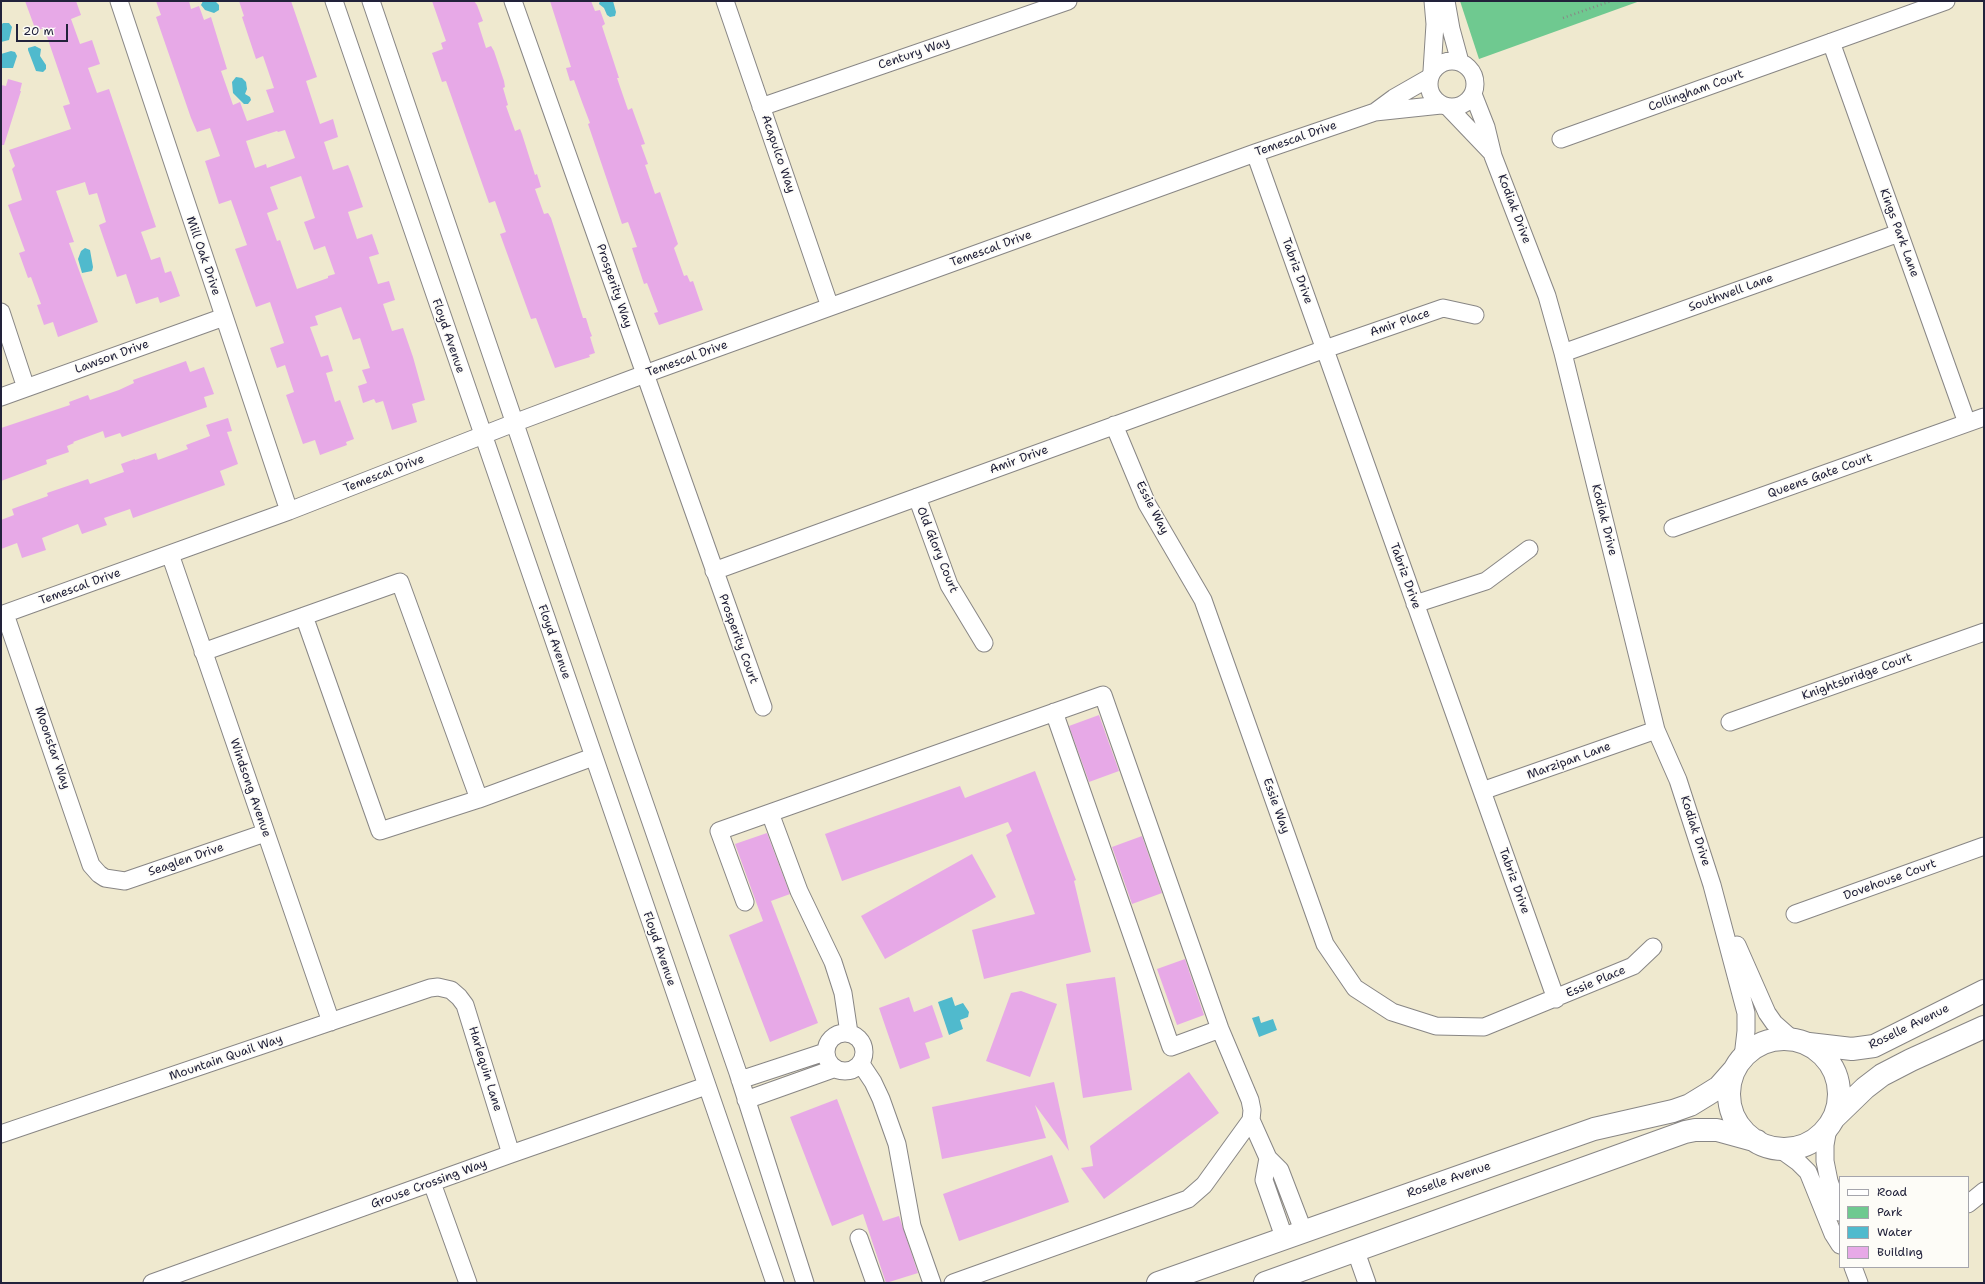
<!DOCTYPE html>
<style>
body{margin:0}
#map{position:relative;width:1985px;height:1284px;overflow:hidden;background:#efe9cf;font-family:"Shantell Sans",sans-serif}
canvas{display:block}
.frame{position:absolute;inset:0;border:2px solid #22223b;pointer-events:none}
.legend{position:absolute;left:1839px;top:1176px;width:130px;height:92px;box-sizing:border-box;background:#fdfcf7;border:1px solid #a5a5ac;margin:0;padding:5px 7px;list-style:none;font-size:12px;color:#22223b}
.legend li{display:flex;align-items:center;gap:8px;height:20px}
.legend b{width:20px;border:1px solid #a5a5ac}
.scale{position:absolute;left:16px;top:24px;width:52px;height:18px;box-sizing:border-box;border:2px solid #22223b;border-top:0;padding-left:5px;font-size:12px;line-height:14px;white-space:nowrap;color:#22223b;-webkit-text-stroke:3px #fdfcf7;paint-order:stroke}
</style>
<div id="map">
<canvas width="1985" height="1284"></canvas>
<div class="frame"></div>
<ul class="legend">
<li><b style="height:5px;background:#fff"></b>Road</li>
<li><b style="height:11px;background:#6fc990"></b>Park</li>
<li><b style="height:11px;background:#50bacd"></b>Water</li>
<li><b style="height:11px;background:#e7a9e7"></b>Building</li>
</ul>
<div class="scale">20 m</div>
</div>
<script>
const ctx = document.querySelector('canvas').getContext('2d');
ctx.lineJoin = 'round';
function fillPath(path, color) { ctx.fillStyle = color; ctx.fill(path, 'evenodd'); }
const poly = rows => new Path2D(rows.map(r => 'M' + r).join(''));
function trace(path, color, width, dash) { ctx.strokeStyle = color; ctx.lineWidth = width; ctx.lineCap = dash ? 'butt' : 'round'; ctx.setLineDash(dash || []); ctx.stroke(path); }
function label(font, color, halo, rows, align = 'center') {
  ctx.font = font + ' "Shantell Sans",sans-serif'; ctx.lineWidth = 3.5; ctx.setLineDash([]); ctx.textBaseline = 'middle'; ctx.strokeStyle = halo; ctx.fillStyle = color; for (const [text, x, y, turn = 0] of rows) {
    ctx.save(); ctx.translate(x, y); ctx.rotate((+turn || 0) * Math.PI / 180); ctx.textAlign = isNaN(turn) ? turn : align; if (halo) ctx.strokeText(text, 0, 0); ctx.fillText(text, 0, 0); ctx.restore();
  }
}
fillPath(poly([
 [1460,1,1640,1,1479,59]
]), '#6fc990');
fillPath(poly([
 [203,1,215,1,219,5,219,10,214,13,205,10,201,5],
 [600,1,613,1,616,12,615,16,610,17,607,15,604,8,599,4],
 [3,23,9,23,12,27,9,40,1,42,1,25],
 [35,46,41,49,40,56,46,65,46,69,43,72,36,71,28,50,28,48],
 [11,51,15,52,17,56,13,68,1,68,1,54],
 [236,77,242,78,246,82,247,89,245,94,250,97,251,100,248,104,244,104,233,93,232,82],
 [85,248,90,250,93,267,92,271,82,273,78,259,81,251],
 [952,997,955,1006,963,1003,969,1012,968,1017,960,1020,963,1029,949,1035,938,1002],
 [1259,1016,1261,1023,1273,1019,1277,1030,1259,1037,1252,1018]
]), '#50bacd');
fillPath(poly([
 [25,1,76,1,81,15,71,19,80,44,92,40,100,64,88,68,97,93,109,89,156,227,141,232,151,260,160,257,165,273,171,271,180,296,160,303,158,297,136,304,126,274,117,277,99,225,106,222,97,193,89,195,85,182,56,191,74,242,69,243,98,322,58,337,53,322,44,325,37,305,41,304,31,277,28,278,19,253,25,251,8,205,22,200,12,169,15,166,9,150,71,129,63,106,70,104,44,28,36,31],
 [156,1,189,1,191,9,199,6,204,20,211,17,227,69,221,71,233,105,240,102,247,121,274,112,266,90,274,88,263,56,256,59,242,17,244,16,239,1,291,1,317,77,306,81,320,124,333,119,338,137,324,142,333,170,348,165,351,172,363,207,348,212,357,239,372,234,379,254,369,257,378,284,389,281,395,300,383,304,392,331,403,328,413,357,425,400,412,404,417,422,392,430,383,401,376,403,374,399,363,403,358,386,367,383,362,370,370,368,360,338,353,340,341,307,315,316,318,325,310,327,321,357,328,355,333,371,326,373,335,402,340,400,354,439,346,442,347,445,320,455,315,440,303,444,286,395,294,392,285,365,277,368,270,348,284,343,270,302,256,307,235,249,247,245,231,200,219,204,205,161,220,156,210,128,197,132,191,118,156,17,161,15],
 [285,130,295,158,267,168,266,164,255,168,246,141,277,131,278,132],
 [301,176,315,218,304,222,314,250,325,246,335,274,328,276,328,278,297,289,280,240,277,241,267,213,278,209,270,187],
 [432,1,474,1,477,5,483,21,478,23,486,48,491,46,494,51,504,81,505,87,503,88,508,105,506,106,515,131,520,129,522,134,535,175,537,174,541,187,535,189,544,214,548,213,551,218,583,318,586,318,590,331,592,336,590,337,595,353,589,355,590,357,555,368,536,318,531,319,500,234,506,232,495,201,489,203,446,81,442,82,432,53,443,49,441,43,446,41],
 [550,1,591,1,595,11,600,10,605,24,602,26,619,78,617,78,628,110,632,108,645,144,641,145,648,164,645,165,655,194,660,192,678,244,674,248,684,276,687,275,690,282,693,281,703,310,659,325,654,313,658,312,647,283,644,284,632,248,637,247,628,222,622,224,588,124,590,123,582,102,574,80,570,81,566,68,571,67],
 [8,79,22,83,20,91,21,91,4,145,1,145,1,85,6,86],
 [186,361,190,372,204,367,214,394,204,397,207,407,122,437,120,433,105,438,103,431,73,442,74,443,67,446,69,452,46,460,47,464,1,481,1,428,70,405,69,402,88,395,90,400,119,390,134,383,133,380],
 [228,418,232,431,227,432,238,464,220,471,225,485,133,518,130,509,104,518,107,525,82,534,78,524,42,538,46,550,22,558,17,543,1,549,1,520,14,515,12,509,48,496,47,493,88,479,90,484,124,472,121,464,135,459,135,460,156,453,158,460,188,449,186,445,210,436,206,425],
 [1099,715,1119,771,1089,782,1069,726],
 [1035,771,1076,880,1074,881,1091,952,984,979,972,930,1035,914,1006,835,1012,831,1008,822,842,881,825,834,960,786,965,798],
 [767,833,790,894,771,901,818,1023,770,1042,729,935,763,921,735,844],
 [1142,836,1162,893,1132,904,1112,847],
 [972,854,996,897,885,959,861,916],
 [1185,959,1204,1015,1177,1025,1157,969],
 [1115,977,1132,1090,1083,1098,1066,984],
 [1021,991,1057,1004,1030,1077,986,1061,1011,993],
 [909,997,914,1012,932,1005,943,1037,925,1043,930,1058,900,1069,879,1008],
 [1189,1072,1219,1113,1104,1199,1081,1168,1093,1166,1090,1146],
 [1054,1082,1069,1151,1035,1105,1046,1138,942,1159,932,1107],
 [837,1099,883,1221,899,1216,918,1273,886,1283,863,1214,832,1226,790,1117],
 [1052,1155,1069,1202,959,1241,943,1194]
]), '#e7a9e7');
const minor = poly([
 [119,1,289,511],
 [334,1,775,1283],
 [371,1,626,750,738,1073,805,1283],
 [513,1,763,707],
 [725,1,830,307],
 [1446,1,1451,29,1460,62],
 [1831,42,1967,423],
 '1429 84a23 23 0 1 1 46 0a23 23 0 1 1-46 0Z',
 [1432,71,1435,24,1433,1],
 [1473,94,1486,127,1493,156,1547,296,1563,353,1656,730,1678,780,1712,885,1746,1013,1746,1031,1743,1057],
 [761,107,1068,1],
 [1448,107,1491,152],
 [1375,112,1394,98,1429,78],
 [1561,139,1946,1],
 [1255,153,1556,999],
 [1,312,26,388],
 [1563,353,1899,233],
 [1,397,224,317],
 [1114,425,1147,504,1203,600,1325,944,1355,988,1392,1012,1436,1026,1484,1027,1633,966,1653,947],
 [917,497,949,585,984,643],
 [1673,528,1984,417],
 [170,554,331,1022],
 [714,571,1325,349,1443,308,1475,315],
 [1415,604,1486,581,1529,549],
 [5,614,91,865,99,874,105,878,125,881,265,833],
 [1,615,289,511,514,423,645,374,1255,153,1375,112,1441,105],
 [304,616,380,831,479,799],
 [203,652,400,582,479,799,593,757],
 [1054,712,1171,1047,1220,1029],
 [1730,722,1984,632],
 [1482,791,1656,730],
 [770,813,799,891,833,962,843,993,849,1033],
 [745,902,719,831,1103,695,1220,1029,1250,1100,1252,1110,1251,1120,1268,1158,1280,1170,1303,1230],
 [1795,914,1984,846],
 [1737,945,1767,1013,1774,1023,1791,1038],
 '826 1052a19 19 0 1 1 38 0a19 19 0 1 1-38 0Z',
 [861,1064,873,1082,881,1099,897,1144,912,1226,932,1283],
 [740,1080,825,1052],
 [746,1100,833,1069],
 [1828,1128,1825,1145,1825,1161,1829,1181,1840,1212],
 [1,1134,430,988,438,987,451,990,459,997,465,1005,511,1154],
 [1780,1149,1798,1162,1808,1172,1833,1234,1840,1245],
 [1268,1158,1264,1180,1284,1237],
 [432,1183,468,1283],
 [1968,1204,1984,1191],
 [859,1238,875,1283],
 [1355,1249,1367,1283],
 [1853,1267,1859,1283],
 [152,1283,511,1154,706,1086],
 [953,1283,1188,1199,1204,1185,1251,1120]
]);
const major = poly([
 '1729 1094a55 55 0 1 1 110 0a55 55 0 1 1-110 0Z',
 [1809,1044,1852,1049,1874,1046,1984,991],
 [1834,1118,1865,1088,1882,1075,1911,1060,1984,1027],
 [1158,1283,1594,1129,1673,1111,1690,1105,1708,1094,1719,1087,1734,1070],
 [1265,1283,1685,1132,1695,1130,1717,1130,1757,1141]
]);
trace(minor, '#888685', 19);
trace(major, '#888685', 24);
trace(poly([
 [1563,18,1611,1]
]), '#888685', 2.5, [1, 3]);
trace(minor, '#fff', 17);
trace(major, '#fff', 22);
label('12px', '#22223b', '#fdfcf7', [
 ["Century Way",914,54,-19],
 ["Collingham Court",1696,91,-20],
 ["Temescal Drive",1296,139,-19],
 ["Acapulco Way",778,154,71],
 ["Kodiak Drive",1514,209,69],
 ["Kings Park Lane",1899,233,70],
 ["Temescal Drive",991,249,-20],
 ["Mill Oak Drive",203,256,71],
 ["Tabriz Drive",1297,271,70],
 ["Prosperity Way",614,286,71],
 ["Southwell Lane",1731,293,-20],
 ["Amir Place",1400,323,-19],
 ["Floyd Avenue",448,336,71],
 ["Lawson Drive",112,357,-20],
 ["Temescal Drive",687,359,-20],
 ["Amir Drive",1019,460,-20],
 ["Temescal Drive",384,474,-21],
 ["Queens Gate Court",1820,476,-20],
 ["Essie Way",1152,508,63],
 ["Kodiak Drive",1604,520,76],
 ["Old Glory Court",937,550,68],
 ["Tabriz Drive",1405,576,70],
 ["Temescal Drive",80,587,-20],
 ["Prosperity Court",738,639,70],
 ["Floyd Avenue",554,642,71],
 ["Knightsbridge Court",1857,677,-20],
 ["Moonstar Way",52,748,71],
 ["Marzipan Lane",1569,761,-20],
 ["Windsong Avenue",250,788,71],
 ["Essie Way",1276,806,70],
 ["Kodiak Drive",1695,831,72],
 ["Seaglen Drive",186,860,-19],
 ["Dovehouse Court",1890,880,-20],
 ["Tabriz Drive",1514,881,70],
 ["Floyd Avenue",659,949,71],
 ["Essie Place",1596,982,-23],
 ["Roselle Avenue",1909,1027,-26],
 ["Mountain Quail Way",226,1058,-19],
 ["Harlequin Lane",485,1069,73],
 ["Roselle Avenue",1449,1180,-19],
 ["Grouse Crossing Way",429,1184,-20]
]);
</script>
